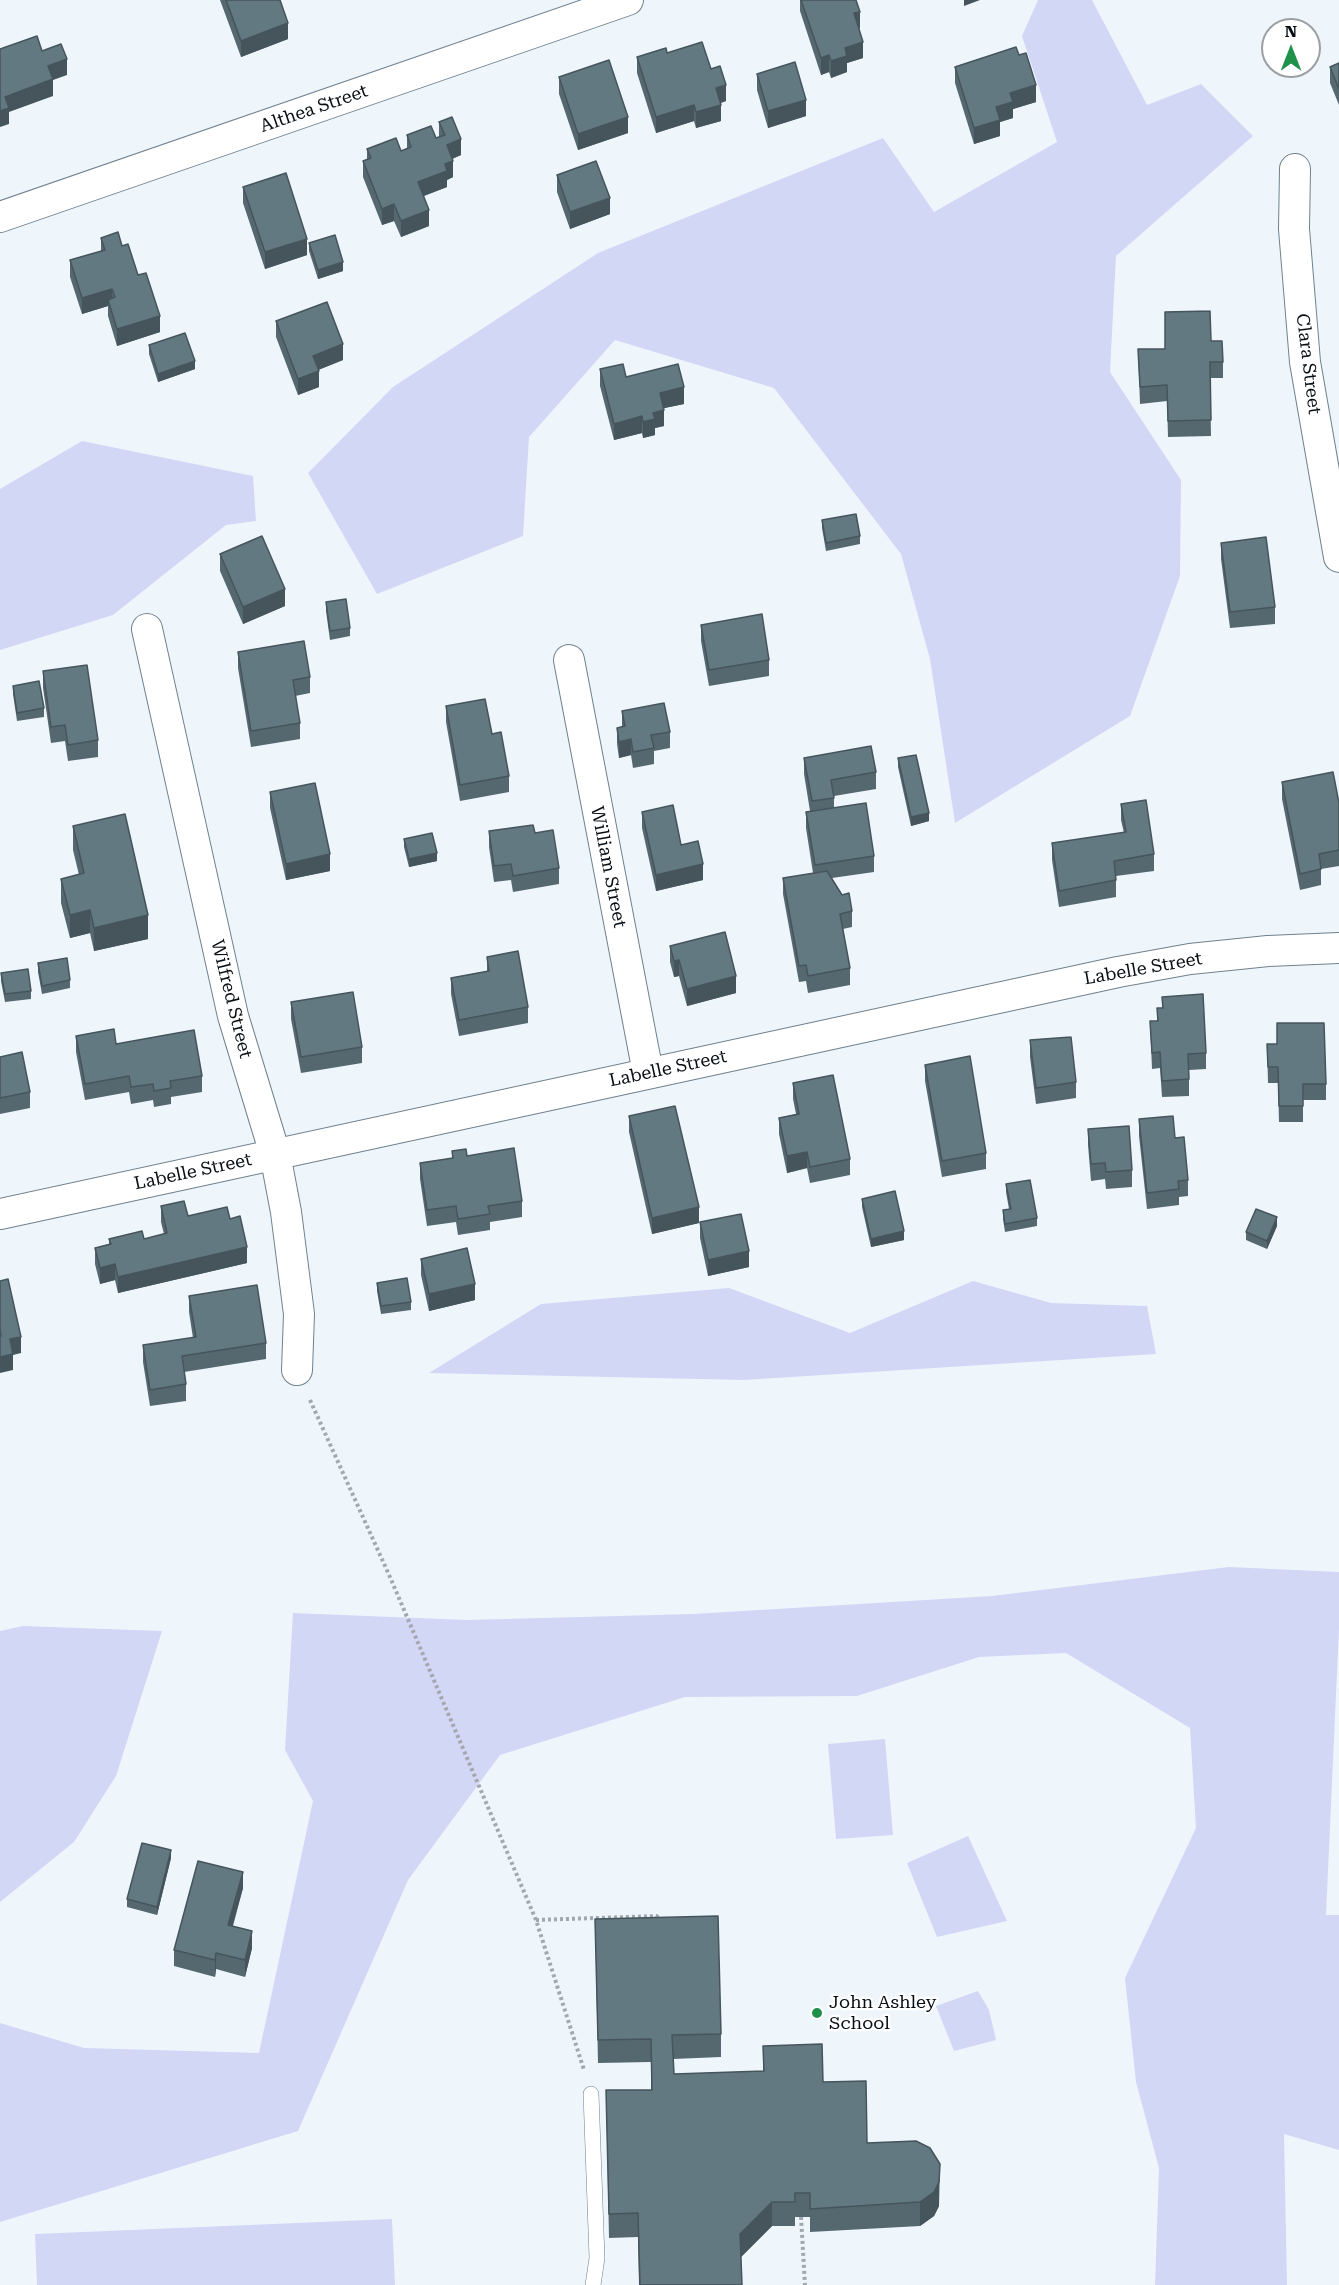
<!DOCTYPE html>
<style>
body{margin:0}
#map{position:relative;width:1339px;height:2285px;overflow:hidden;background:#eef6fc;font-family:"Roboto Serif",serif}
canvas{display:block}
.north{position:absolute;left:1261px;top:18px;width:60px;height:60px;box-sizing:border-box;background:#fff;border:2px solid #9c9fa1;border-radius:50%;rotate:0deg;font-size:16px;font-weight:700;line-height:24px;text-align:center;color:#080e13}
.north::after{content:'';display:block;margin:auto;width:21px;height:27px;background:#20914b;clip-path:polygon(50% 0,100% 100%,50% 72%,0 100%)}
</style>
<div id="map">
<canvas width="1339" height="2285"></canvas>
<div class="north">N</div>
</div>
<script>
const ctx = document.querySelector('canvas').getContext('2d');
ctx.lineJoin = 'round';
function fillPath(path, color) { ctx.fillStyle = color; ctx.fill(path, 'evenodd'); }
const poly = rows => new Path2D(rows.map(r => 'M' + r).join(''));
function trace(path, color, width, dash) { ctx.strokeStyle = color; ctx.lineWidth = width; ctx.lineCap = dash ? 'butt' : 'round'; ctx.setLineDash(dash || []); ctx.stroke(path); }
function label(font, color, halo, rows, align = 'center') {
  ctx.font = font + ' "Roboto Serif",serif'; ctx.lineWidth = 4.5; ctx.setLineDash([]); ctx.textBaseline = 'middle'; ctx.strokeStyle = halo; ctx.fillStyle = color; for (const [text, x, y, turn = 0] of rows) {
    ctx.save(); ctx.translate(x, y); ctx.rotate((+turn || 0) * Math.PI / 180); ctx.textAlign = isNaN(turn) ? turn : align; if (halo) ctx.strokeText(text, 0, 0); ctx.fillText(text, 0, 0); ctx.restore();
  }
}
fillPath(poly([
 [1038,0,1092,0,1147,105,1201,84,1253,136,1116,256,1110,372,1181,480,1180,576,1130,716,955,823,930,659,901,554,774,388,615,340,529,437,523,536,377,594,308,473,393,387,598,253,883,138,934,212,1057,142,1022,36],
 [82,441,253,476,256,521,226,525,113,615,0,650,0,489],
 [973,1281,1051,1303,1147,1306,1156,1354,744,1380,429,1373,541,1304,729,1288,850,1333],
 [1229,1567,1339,1572,1339,1628,1326,1915,1339,1915,1339,2150,1284,2134,1287,2285,1155,2285,1159,2168,1136,2082,1125,1978,1196,1828,1190,1728,1066,1653,979,1657,857,1696,685,1697,500,1755,408,1880,298,2131,0,2222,0,2023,84,2048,259,2053,313,1801,285,1750,293,1613,467,1620,693,1614,992,1596],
 [23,1626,162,1631,116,1776,74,1842,0,1902,0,1631],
 [885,1739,893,1835,836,1839,828,1744],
 [968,1836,1007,1921,937,1937,907,1863],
 [978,1991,989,2010,996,2040,954,2051,936,2006],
 [392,2219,395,2285,37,2285,35,2234]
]), '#d3d7f6');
const service = poly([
 [591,2094,597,2258,593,2285]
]);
const minor = poly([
 [1295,169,1294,229,1305,362,1339,557],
 [0,217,628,0],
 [147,629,233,1016,275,1154,286,1212,299,1314,297,1370],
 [569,660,648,1073],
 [0,1214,1118,972,1190,959,1268,951,1339,948]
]);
trace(service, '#70818e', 16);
trace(minor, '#70818e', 32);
trace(poly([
 [310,1400,390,1577,536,1920,584,2070],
 [536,1920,657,1916,658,1922],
 [801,2217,805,2285]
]), '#a1a8ae', 4, [3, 3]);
trace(service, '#fff', 15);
trace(minor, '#fff', 30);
fillPath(poly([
 [220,0,280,0,288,39,241,57],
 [800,0,856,0,863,58,847,63,847,72,831,78,829,72,821,75,800,11],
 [667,53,711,69,726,101,721,103,721,121,696,128,694,121,656,133,637,73,637,57],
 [1019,55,1036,102,1013,109,1013,118,1000,122,1000,136,974,144,955,83,955,67],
 [1339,63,1339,105,1330,83,1330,67],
 [757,74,806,116,768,128,757,90],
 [559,77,628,133,578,150,559,94],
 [439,122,461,155,452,159,453,177,447,180,447,187,424,196,429,226,401,237,394,221,382,225,363,177,363,161,367,160,367,149,401,151,407,149,407,135,436,138,439,137],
 [557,175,610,214,570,229,557,192],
 [243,187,307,255,265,269,243,203],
 [101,238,122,246,138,275,160,332,117,346,108,316,108,306,82,314,70,277,70,260,101,251],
 [309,243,343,271,318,279,309,251],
 [276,321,343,360,318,370,319,387,298,395,276,337],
 [1211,341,1223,362,1223,378,1210,378,1211,436,1168,437,1167,401,1140,404,1138,349,1165,349],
 [149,345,195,369,158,382,149,354],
 [600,369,626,377,684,404,664,408,664,426,655,428,655,435,643,438,642,433,614,440,600,386],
 [822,520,860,536,860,544,826,551,822,528],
 [1221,543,1275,607,1275,624,1230,628,1221,559],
 [220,554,285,606,243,624,220,571],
 [326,602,350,628,350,636,330,640,326,611],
 [701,625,769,660,769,676,709,686,701,641],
 [238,652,310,677,310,693,295,696,300,723,300,739,251,747,238,668],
 [43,671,98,740,98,757,68,761,65,741,51,743,43,688],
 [13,686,44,708,44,717,17,721,13,694],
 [446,706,492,734,509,776,509,792,460,801,446,722],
 [622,711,670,732,670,748,654,751,654,764,633,768,631,755,619,758,617,744,617,728,622,727],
 [804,758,876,772,876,789,834,796,834,808,874,856,874,872,832,878,852,911,852,927,843,929,850,968,850,985,808,993,806,981,799,982,783,894,783,878,813,873,806,828,806,812,810,811,804,774],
 [898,758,929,821,911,826,898,767],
 [1282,782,1339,803,1339,866,1321,869,1321,885,1300,890,1282,799],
 [270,792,330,871,286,880,270,808],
 [1121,804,1154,854,1154,871,1116,876,1116,897,1059,907,1052,860,1052,843,1124,833,1121,820],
 [642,812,703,880,656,891,642,828],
 [73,826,148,939,94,951,90,933,70,938,61,903,61,879,79,875,73,850],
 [489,831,535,833,559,868,559,884,513,892,511,880,494,882,489,847],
 [404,839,437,861,409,867,404,847],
 [670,946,736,993,687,1006,679,976,674,977,670,962],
 [487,957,528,1007,528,1023,459,1036,451,994,451,978,487,971],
 [38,963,70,980,70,988,42,994,38,972],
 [1,973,31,991,31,999,5,1002,1,981],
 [1162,997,1206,1053,1206,1069,1189,1070,1189,1096,1162,1097,1160,1068,1152,1069,1150,1021,1157,1021,1157,1008,1162,1008],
 [291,1002,362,1047,362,1063,301,1073,291,1019],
 [76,1036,116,1044,202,1076,202,1092,171,1097,171,1104,154,1107,153,1100,131,1104,129,1092,85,1100,76,1052],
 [1030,1040,1076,1082,1076,1098,1036,1104,1030,1057],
 [1267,1044,1326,1084,1326,1100,1303,1100,1303,1122,1279,1122,1278,1083,1268,1083],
 [0,1057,30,1092,30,1108,0,1114],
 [925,1065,986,1153,986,1169,942,1177,925,1081],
 [793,1083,850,1159,850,1175,810,1183,807,1168,787,1173,779,1134,779,1118,796,1114,793,1099],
 [629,1116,699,1223,652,1234,629,1132],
 [1139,1119,1175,1138,1188,1180,1188,1196,1179,1197,1179,1205,1147,1209,1139,1136],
 [1088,1129,1132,1170,1132,1187,1106,1189,1105,1179,1091,1181,1088,1145],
 [452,1151,467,1156,522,1201,522,1217,490,1222,490,1230,458,1235,456,1222,427,1226,420,1179,420,1163,452,1158],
 [1006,1184,1037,1218,1037,1226,1005,1232,1003,1219,1003,1210,1009,1209,1006,1192],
 [862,1199,904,1240,871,1247,862,1207],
 [161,1206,188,1216,230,1219,247,1263,118,1293,115,1280,100,1284,95,1264,95,1248,109,1244,109,1239,144,1239,164,1234,161,1222],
 [700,1222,749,1267,708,1276,700,1238],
 [1277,1226,1267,1249,1246,1240,1246,1232],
 [421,1259,475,1300,429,1311,421,1275],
 [377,1283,411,1302,411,1310,381,1314,377,1291],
 [189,1296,266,1343,266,1359,184,1372,186,1384,186,1401,150,1406,143,1362,143,1345,193,1338,189,1312],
 [171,1858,157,1915,127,1907,127,1899],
 [243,1888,233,1926,252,1948,245,1977,216,1969,215,1977,174,1966,174,1950],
 [595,1919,721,2034,721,2057,673,2059,674,2074,763,2071,763,2046,823,2082,867,2143,939,2206,934,2216,920,2226,810,2232,810,2217,795,2217,795,2226,772,2226,741,2257,742,2285,639,2285,638,2237,609,2238,606,2090,651,2090,651,2062,598,2063]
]), '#556870');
fillPath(poly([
 [964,0,980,0,964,6],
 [860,12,860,28,854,30,854,13],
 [288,23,288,39,241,57,241,41],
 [863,42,863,58,847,63,847,72,831,78,831,61,845,48],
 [829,55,829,72,821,75,821,58],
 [67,59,67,75,53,80,53,96,9,112,9,124,0,127,0,111,5,97,48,66],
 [726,85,726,101,716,104,716,88],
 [1036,85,1036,102,1013,109,1013,118,1000,122,1000,136,974,144,974,128,1010,93],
 [806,100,806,116,768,128,768,111],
 [694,105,694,121,656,133,656,117],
 [721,105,721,121,696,128,696,112],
 [628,117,628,133,578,150,578,134],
 [461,139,461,155,447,161,447,145],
 [453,161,453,177,447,180,447,187,418,198,418,182,445,164],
 [610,198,610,214,570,229,570,212],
 [394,204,394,221,382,225,382,209],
 [429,210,429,226,401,237,401,221],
 [307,239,307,255,265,269,265,252],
 [343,262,343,271,318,279,318,270],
 [112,289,112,305,108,300,108,306,82,314,82,298],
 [160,316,160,332,117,346,117,329],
 [343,344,343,360,313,372,313,356],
 [195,361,195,369,158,382,158,374],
 [319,371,319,387,298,395,298,379],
 [684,387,684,404,660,409,660,393],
 [664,410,664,426,655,428,655,435,643,438,643,422,653,413],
 [642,416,642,433,614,440,614,424],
 [285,589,285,606,243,624,243,607],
 [631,739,631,755,619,758,619,742],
 [929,813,929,821,911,826,911,817],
 [437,853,437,861,409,867,409,859],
 [330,854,330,871,286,880,286,864],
 [703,864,703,880,656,891,656,875],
 [90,910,90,933,70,938,70,915],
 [148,915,148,939,94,951,94,928],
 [679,960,679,976,674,977,674,961],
 [736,976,736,993,687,1006,687,989],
 [807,1152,807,1168,787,1173,787,1156],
 [699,1207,699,1223,652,1234,652,1218],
 [1277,1217,1277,1226,1267,1249,1267,1241],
 [904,1231,904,1240,871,1247,871,1239],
 [247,1247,247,1263,118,1293,118,1277],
 [749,1251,749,1267,708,1276,708,1260],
 [115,1264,115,1280,100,1284,100,1268],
 [475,1284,475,1300,429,1311,429,1294],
 [21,1337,21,1353,13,1355,13,1370,0,1373,0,1357,10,1339],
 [171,1850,171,1858,157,1915,157,1907],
 [243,1872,243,1888,228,1941,228,1925],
 [252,1931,252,1948,245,1977,245,1960],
 [216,1953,216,1969,215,1977,215,1960],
 [940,2164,939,2206,934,2216,920,2226,920,2202],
 [772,2202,772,2226,740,2258,740,2234]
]), '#45555b');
const building = poly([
 [226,0,280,0,288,23,241,41,226,0],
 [801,0,856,0,860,12,854,13,863,42,845,48,847,56,831,61,829,55,821,58,801,0],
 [37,36,42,51,61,44,67,59,48,66,53,79,5,97,9,108,0,111,0,49,37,36],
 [702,42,711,69,720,66,726,85,716,88,721,105,696,112,694,105,656,117,637,57,666,48,667,53,702,42],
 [1016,47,1019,55,1026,53,1036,85,1010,93,1013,102,996,107,1000,120,974,128,955,67,1016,47],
 [609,60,628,117,578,134,559,77,609,60],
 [795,62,806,100,768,111,757,74,795,62],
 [1339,63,1339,89,1330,67,1339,63],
 [452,117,461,139,447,145,453,161,445,164,447,171,418,182,429,210,401,221,394,204,382,209,363,161,371,158,367,149,396,138,401,151,411,147,407,135,431,126,436,138,445,135,439,122,452,117],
 [596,161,610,198,570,212,557,175,596,161],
 [286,173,307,239,265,252,243,187,286,173],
 [118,232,122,246,128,244,138,275,146,273,160,316,117,329,108,300,115,297,112,289,82,298,70,260,105,250,101,238,118,232],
 [335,235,343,262,318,270,309,243,335,235],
 [327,302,343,344,313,356,319,371,298,379,276,321,327,302],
 [1210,311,1211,341,1222,341,1223,362,1210,362,1211,420,1168,421,1167,385,1140,387,1138,349,1165,349,1165,312,1210,311],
 [185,333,195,361,158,374,149,345,185,333],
 [623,364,626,377,678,364,684,387,660,393,664,410,653,413,655,419,643,422,642,416,614,424,600,369,623,364],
 [856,514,860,536,826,543,822,520,856,514],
 [262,536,285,589,243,607,220,554,262,536],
 [1266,537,1275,607,1230,612,1221,543,1266,537],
 [346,599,350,628,330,631,326,602,346,599],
 [762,614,769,660,709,670,701,625,762,614],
 [304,641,310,677,293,680,300,723,251,731,238,652,304,641],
 [87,665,98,740,68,745,65,725,51,727,43,671,87,665],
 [39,681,44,708,17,713,13,686,39,681],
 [485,699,492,734,501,732,509,776,460,785,446,706,485,699],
 [664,703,670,732,651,735,654,748,633,752,631,739,619,742,617,728,625,726,622,711,664,703],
 [871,746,876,772,831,780,834,798,812,801,804,758,871,746],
 [916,755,929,813,911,817,898,758,916,755],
 [1333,772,1339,803,1339,850,1319,854,1321,869,1300,874,1282,782,1333,772],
 [315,783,330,854,286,864,270,792,315,783],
 [1146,800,1154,854,1114,861,1116,880,1059,891,1052,843,1126,832,1121,804,1146,800],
 [866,803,874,856,815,865,806,812,866,803],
 [673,805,681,845,698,841,703,864,656,875,642,812,673,805],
 [125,814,148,915,94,928,90,910,70,915,61,879,84,873,73,826,125,814],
 [533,825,535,833,553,830,559,868,513,876,511,864,494,866,489,831,533,825],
 [432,833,437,853,409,859,404,839,432,833],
 [827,871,842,895,849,893,852,911,840,914,850,968,808,976,806,965,799,966,783,878,827,871],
 [725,932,736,976,687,989,679,960,674,961,670,946,725,932],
 [518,951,528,1007,459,1020,451,978,489,971,487,957,518,951],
 [67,958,70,980,42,986,38,963,67,958],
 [28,969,31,991,5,994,1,973,28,969],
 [353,992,362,1047,301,1057,291,1002,353,992],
 [1203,994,1206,1053,1188,1054,1189,1079,1162,1081,1160,1052,1152,1053,1150,1021,1158,1021,1157,1008,1163,1008,1162,997,1203,994],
 [1277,1023,1324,1023,1326,1084,1303,1084,1303,1106,1279,1106,1278,1067,1268,1067,1267,1044,1277,1044,1277,1023],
 [114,1029,116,1044,194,1030,202,1076,170,1081,171,1088,154,1091,153,1084,131,1087,129,1076,85,1084,76,1036,114,1029],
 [1071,1037,1076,1082,1036,1088,1030,1040,1071,1037],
 [22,1052,30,1092,0,1098,0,1057,22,1052],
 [970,1056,986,1153,942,1161,925,1065,970,1056],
 [833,1075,850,1159,810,1167,807,1152,787,1156,779,1118,799,1114,793,1083,833,1075],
 [675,1106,699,1207,652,1218,629,1116,675,1106],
 [1173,1116,1175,1138,1184,1137,1188,1180,1178,1181,1179,1189,1147,1193,1139,1119,1173,1116],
 [1129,1126,1132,1170,1106,1172,1105,1163,1091,1164,1088,1129,1129,1126],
 [514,1148,522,1201,488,1206,490,1214,458,1219,456,1206,427,1210,420,1163,453,1158,452,1151,466,1149,467,1156,514,1148],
 [1030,1180,1037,1218,1005,1224,1003,1210,1011,1209,1006,1184,1030,1180],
 [895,1191,904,1231,871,1239,862,1199,895,1191],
 [184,1201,188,1216,227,1207,230,1219,240,1216,247,1247,118,1277,115,1264,100,1268,95,1248,111,1244,109,1239,142,1231,144,1239,167,1233,161,1206,184,1201],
 [1256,1209,1277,1217,1267,1241,1246,1232,1256,1209],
 [741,1214,749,1251,708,1260,700,1222,741,1214],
 [467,1248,475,1284,429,1294,421,1259,467,1248],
 [407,1278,411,1302,381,1306,377,1283,407,1278],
 [8,1279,21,1337,10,1339,13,1354,0,1357,0,1336,1,1336,0,1329,0,1281,8,1279],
 [257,1285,266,1343,182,1356,186,1384,150,1390,143,1345,196,1337,189,1296,257,1285],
 [142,1843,171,1850,157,1907,127,1899,142,1843],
 [198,1861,243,1872,228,1925,252,1931,245,1960,216,1953,215,1960,174,1950,198,1861],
 [718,1916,721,2034,672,2035,674,2074,764,2071,763,2046,822,2044,823,2082,866,2081,867,2143,916,2141,930,2148,940,2164,939,2182,934,2192,920,2202,810,2209,810,2193,795,2193,795,2202,772,2202,740,2234,742,2285,640,2285,638,2213,609,2214,606,2090,652,2090,651,2039,598,2040,595,1919,718,1916]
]);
fillPath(building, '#637982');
trace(building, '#45555b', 1.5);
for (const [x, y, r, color] of [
 [817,2013,6,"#20914b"]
]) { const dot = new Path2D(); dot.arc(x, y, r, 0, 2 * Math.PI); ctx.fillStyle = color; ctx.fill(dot); trace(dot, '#fff', 2); }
label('18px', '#080e13', '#fff', [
 ["Althea Street",314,109,-19],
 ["Clara Street",1308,364,83],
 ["William Street",608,867,79],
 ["Labelle Street",1143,969,-10],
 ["Wilfred Street",231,999,76],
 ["Labelle Street",668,1069,-12],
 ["Labelle Street",193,1172,-12]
]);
label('18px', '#080e13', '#fff', [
 ["John Ashley",829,2003],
 ["School",829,2024]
], 'left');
</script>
